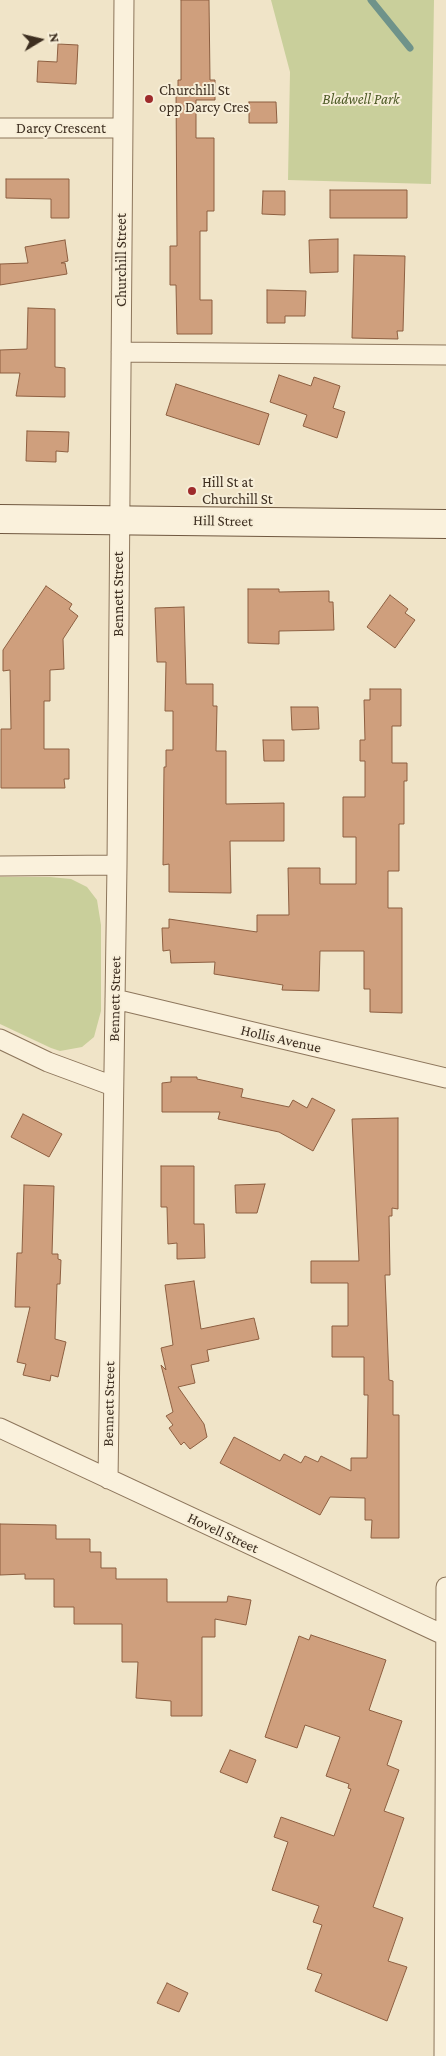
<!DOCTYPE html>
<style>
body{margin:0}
#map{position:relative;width:446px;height:2056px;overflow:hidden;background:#f0e4c8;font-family:"Crimson Pro",serif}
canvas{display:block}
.north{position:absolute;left:15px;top:15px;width:50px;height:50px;-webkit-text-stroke:4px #f7eed8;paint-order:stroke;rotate:81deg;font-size:14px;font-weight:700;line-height:20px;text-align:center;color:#3d2e20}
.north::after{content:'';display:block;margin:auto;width:18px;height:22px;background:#3d2e20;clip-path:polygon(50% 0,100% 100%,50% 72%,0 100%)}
</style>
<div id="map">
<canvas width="446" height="2056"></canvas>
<div class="north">N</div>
</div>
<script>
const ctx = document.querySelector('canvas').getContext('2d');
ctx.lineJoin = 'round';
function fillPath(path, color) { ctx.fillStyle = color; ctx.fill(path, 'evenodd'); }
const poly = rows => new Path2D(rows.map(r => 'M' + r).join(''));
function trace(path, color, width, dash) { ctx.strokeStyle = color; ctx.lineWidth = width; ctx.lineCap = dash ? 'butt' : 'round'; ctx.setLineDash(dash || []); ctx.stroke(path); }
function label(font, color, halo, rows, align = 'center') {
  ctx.font = font + ' "Crimson Pro",serif'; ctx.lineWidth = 4; ctx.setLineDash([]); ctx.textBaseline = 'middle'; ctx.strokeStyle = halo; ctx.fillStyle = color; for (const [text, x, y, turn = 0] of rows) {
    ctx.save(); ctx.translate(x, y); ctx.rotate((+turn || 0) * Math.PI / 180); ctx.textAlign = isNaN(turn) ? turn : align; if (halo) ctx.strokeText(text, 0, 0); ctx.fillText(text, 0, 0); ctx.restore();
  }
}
fillPath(poly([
 [271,0,434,0,431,184,288,180,290,72],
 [0,877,50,877,71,879,87,887,97,900,101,925,101,1011,94,1037,82,1047,60,1051,51,1048,0,1024]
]), '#c9cf9b');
trace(poly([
 [371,0,410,48]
]), '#6f938a', 7);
const building = poly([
 [181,0,209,0,210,80,215,80,215,100,196,100,196,138,214,138,214,211,207,211,207,231,200,231,200,300,212,300,212,334,177,334,176,285,170,285,170,246,177,246,176,88,178,88,178,80,181,80,181,0],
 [58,44,78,45,76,84,37,82,38,61,57,62,58,44],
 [249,102,276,102,277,123,249,123,249,102],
 [6,179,69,179,69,218,51,218,51,199,6,198,6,179],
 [330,190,407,190,407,218,330,218,330,190],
 [263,191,285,191,285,215,262,214,263,191],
 [338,239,338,272,310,273,309,240,338,239],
 [65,240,68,261,61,263,65,263,67,274,0,285,0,264,28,263,25,247,65,240],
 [354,255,405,256,403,331,397,331,398,339,352,338,354,255],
 [267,290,306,291,305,316,285,316,285,323,267,323,267,290],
 [28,308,55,309,55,367,65,368,65,397,16,396,20,373,0,373,0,350,27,349,28,308],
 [279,375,311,386,314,377,340,386,333,408,345,412,337,438,303,426,307,415,270,402,279,375],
 [176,384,269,414,259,445,166,415,176,384],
 [27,431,69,432,68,452,56,451,56,462,26,461,27,431],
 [46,586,72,604,69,609,78,616,63,639,64,669,50,670,50,701,44,701,44,749,69,749,69,779,64,779,65,788,1,788,1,729,11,729,10,670,3,671,3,650,46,586],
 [248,589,279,589,279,592,329,591,329,602,333,602,334,630,279,631,279,644,248,643,248,589],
 [390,595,408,609,405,613,415,620,395,648,367,627,390,595],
 [184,607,186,684,213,684,213,706,217,706,216,751,226,751,226,804,284,803,284,841,230,841,231,893,169,892,169,864,163,865,164,767,166,767,166,750,173,750,173,711,165,711,166,662,157,662,155,608,184,607],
 [370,689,401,689,401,726,392,726,392,763,407,763,407,781,404,781,404,824,399,824,399,871,388,871,388,908,402,908,402,1013,370,1012,370,989,364,989,364,951,320,951,319,991,282,990,283,985,214,974,215,962,171,963,170,950,163,951,162,928,169,928,169,919,257,932,257,915,289,915,288,868,320,868,320,884,356,884,356,837,343,837,343,797,365,797,365,761,360,761,360,740,365,740,364,700,370,700,370,689],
 [291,707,318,707,319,729,292,730,291,707],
 [263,740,284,740,284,761,264,761,263,740],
 [171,1077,197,1077,197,1079,243,1089,241,1097,289,1107,293,1100,307,1108,312,1098,335,1110,313,1151,279,1132,218,1119,220,1112,162,1112,162,1083,171,1082,171,1077],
 [23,1114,62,1134,49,1157,11,1137,23,1114],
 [398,1118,398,1209,392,1208,392,1216,389,1216,390,1275,385,1275,389,1380,393,1381,393,1415,399,1415,399,1538,371,1538,372,1520,365,1520,365,1498,330,1497,320,1515,220,1463,234,1437,280,1461,284,1454,301,1463,305,1456,318,1462,321,1456,351,1471,351,1458,367,1458,368,1395,364,1395,364,1357,332,1357,332,1326,348,1326,348,1283,311,1283,311,1261,359,1261,352,1119,398,1118],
 [161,1166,194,1166,194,1224,204,1224,205,1258,177,1259,177,1243,168,1244,167,1207,161,1207,161,1166],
 [265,1184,257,1213,236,1213,235,1185,265,1184],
 [24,1185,54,1186,52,1254,58,1254,58,1259,61,1260,60,1284,57,1284,55,1339,66,1342,58,1377,51,1375,50,1381,23,1375,26,1364,17,1362,30,1307,15,1307,17,1253,22,1253,24,1185],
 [194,1281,201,1329,254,1318,259,1339,207,1350,209,1361,191,1365,195,1383,178,1387,204,1424,207,1437,190,1449,184,1442,181,1445,169,1428,173,1425,166,1416,173,1412,161,1365,166,1370,161,1348,173,1345,165,1285,194,1281],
 [0,1524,56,1525,56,1539,90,1539,90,1552,101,1552,101,1568,116,1568,116,1579,167,1579,167,1602,227,1602,228,1596,251,1600,246,1625,215,1619,215,1637,202,1637,202,1716,171,1716,171,1701,136,1698,138,1662,122,1662,122,1624,74,1624,74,1607,54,1607,54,1579,25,1579,25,1574,0,1575,0,1524],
 [311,1635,386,1660,369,1710,402,1721,387,1765,399,1770,384,1811,404,1818,373,1907,403,1918,388,1961,407,1967,387,2021,315,1991,322,1974,307,1969,322,1925,313,1922,319,1906,272,1890,288,1842,274,1837,281,1817,334,1836,351,1789,348,1788,349,1784,326,1776,340,1737,305,1725,297,1748,265,1737,299,1636,309,1640,311,1635],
 [230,1750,256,1760,247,1783,220,1772,230,1750],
 [167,1983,188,1993,179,2012,157,2003,167,1983]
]);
fillPath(building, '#cf9f7d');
trace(building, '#8d5f41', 1);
const street = poly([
 [0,128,122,128],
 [121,352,446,355],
 [0,866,117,865],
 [115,999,446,1078],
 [0,1039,48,1062,113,1086],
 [0,1428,446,1636],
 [108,1479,117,865,124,0],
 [444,2056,446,1587]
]);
const secondary = poly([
 [0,519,446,524]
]);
trace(street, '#8d765c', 21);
trace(secondary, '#6f573f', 30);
trace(street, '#faf1dc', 19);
trace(secondary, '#faf1dc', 28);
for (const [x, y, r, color] of [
 [149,99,5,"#9e2a2b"],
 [192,491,5,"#9e2a2b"]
]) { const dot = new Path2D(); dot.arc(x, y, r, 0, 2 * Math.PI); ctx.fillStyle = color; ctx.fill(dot); trace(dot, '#f7eed8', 2); }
label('15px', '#3d2e20', '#f7eed8', [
 ["Churchill St",159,90],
 ["opp Darcy Cres",159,107],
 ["Hill St at",202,482],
 ["Churchill St",202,499]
], 'left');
label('italic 15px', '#4d5a26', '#f7eed8', [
 ["Bladwell Park",361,99]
]);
label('15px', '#3d2e20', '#f7eed8', [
 ["Darcy Crescent",61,128],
 ["Churchill Street",121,260,-90],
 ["Hill Street",223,521,1],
 ["Bennett Street",118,594,-90],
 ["Bennett Street",115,999,-89],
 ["Hollis Avenue",281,1039,13],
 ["Bennett Street",109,1404,-89],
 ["Hovell Street",223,1533,25]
]);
</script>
